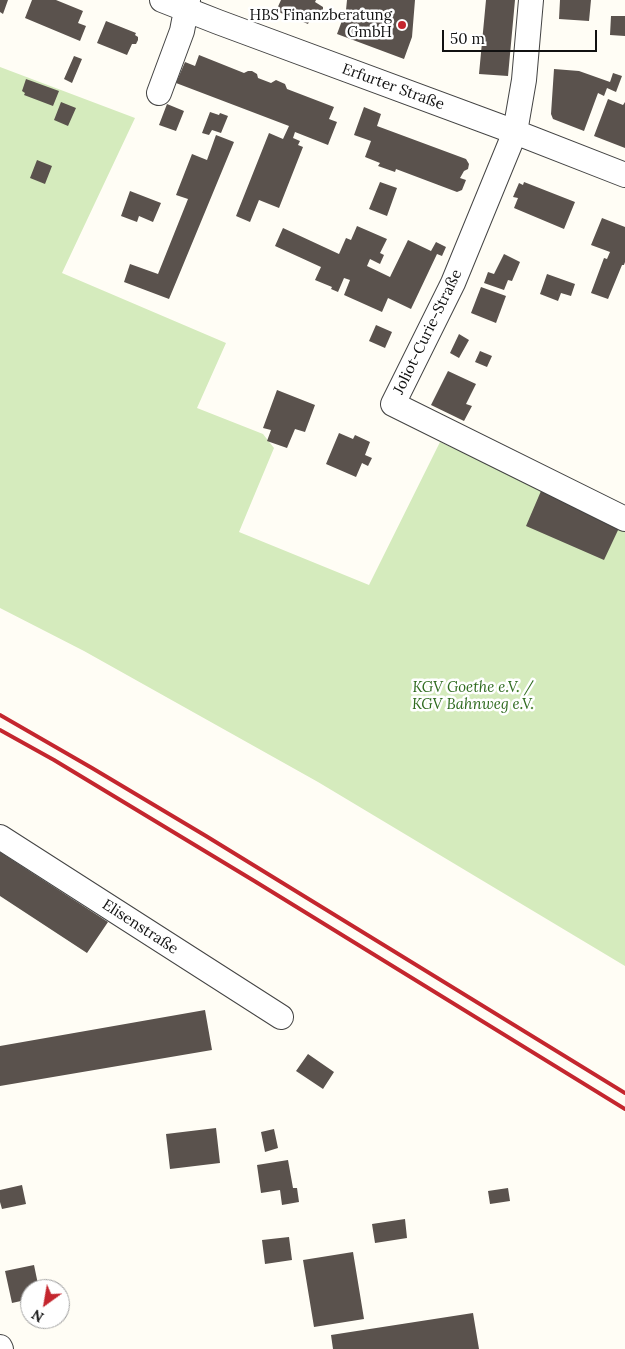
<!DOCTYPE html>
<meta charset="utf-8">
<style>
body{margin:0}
#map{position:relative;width:625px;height:1349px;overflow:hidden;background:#fffdf5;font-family:Lora,serif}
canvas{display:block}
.north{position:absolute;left:20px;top:1279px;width:50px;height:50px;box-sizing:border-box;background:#fff;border:1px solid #a0a0a0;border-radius:50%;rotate:212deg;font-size:14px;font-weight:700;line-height:20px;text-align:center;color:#111}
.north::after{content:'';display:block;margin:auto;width:18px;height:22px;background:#c4262e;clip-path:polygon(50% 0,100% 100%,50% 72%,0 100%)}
.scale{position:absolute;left:442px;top:30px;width:155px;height:22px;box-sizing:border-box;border:2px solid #111;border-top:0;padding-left:6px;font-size:15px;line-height:18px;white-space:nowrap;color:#111;-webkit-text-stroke:4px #fff;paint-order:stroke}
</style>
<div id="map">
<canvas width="625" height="1349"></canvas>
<div class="north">N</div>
<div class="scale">50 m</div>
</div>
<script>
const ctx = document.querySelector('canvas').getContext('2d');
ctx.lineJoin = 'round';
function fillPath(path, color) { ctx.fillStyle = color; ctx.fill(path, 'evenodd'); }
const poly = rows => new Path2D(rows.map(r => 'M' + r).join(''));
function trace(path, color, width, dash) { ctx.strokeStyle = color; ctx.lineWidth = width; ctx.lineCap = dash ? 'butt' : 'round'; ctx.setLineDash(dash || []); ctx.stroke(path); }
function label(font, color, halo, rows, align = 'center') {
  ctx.font = font + ' Lora,serif'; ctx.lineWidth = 5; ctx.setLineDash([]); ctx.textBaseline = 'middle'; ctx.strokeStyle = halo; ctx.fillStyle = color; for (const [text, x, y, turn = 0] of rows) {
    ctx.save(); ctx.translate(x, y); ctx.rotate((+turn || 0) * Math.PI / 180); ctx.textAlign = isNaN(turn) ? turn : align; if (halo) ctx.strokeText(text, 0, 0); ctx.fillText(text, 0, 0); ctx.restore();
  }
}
fillPath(poly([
 [0,67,135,118,62,273,226,343,197,408,263,434,274,448,239,532,369,585,440,442,625,526,625,966,318,782,84,651,0,608]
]), '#d5ebbd');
fillPath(poly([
 [0,0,8,0,3,14,0,12],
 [32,0,56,0,83,11,78,23,86,26,80,41,25,18],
 [281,0,316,0,315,2,323,7,323,11,320,14,316,15,312,13,308,24,276,11],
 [347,0,415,0,412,37,404,59,337,34,346,10],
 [486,0,515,0,508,76,479,74],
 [560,0,591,0,589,21,559,19],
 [611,16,625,16,625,36,610,35],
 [106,21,136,33,135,35,138,37,138,40,136,44,132,44,127,55,97,43],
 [199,55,244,73,248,71,252,71,257,74,258,78,271,83,276,80,285,84,287,89,334,107,329,119,337,122,328,145,295,132,293,138,300,141,298,145,303,147,279,208,259,200,250,222,236,216,269,133,283,139,289,126,176,83,185,62,195,66],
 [74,56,82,59,72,83,64,79],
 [554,69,579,71,610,82,613,73,622,76,616,92,607,88,604,96,598,93,584,131,553,119,551,114],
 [26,79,59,91,53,106,24,95,25,93,22,91],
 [608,99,623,105,625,102,625,148,594,136],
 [61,102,76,108,68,126,54,120],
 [167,104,184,111,176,131,159,125],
 [364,107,381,114,377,126,466,159,469,164,468,169,464,171,460,178,466,180,462,190,457,192,396,169,395,172,378,166,380,163,365,157,371,141,354,135],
 [210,112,219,115,220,113,228,116,221,133,212,130,209,135,202,133],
 [216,135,234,142,169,299,124,282,130,264,158,274,188,199,176,195,192,154,207,160],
 [37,160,52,166,45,184,30,178],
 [380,182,397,188,387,216,369,209],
 [524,182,575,202,564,229,514,208,518,198,513,197,519,183,523,185],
 [130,191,161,203,153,222,139,216,137,222,121,216],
 [602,218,625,227,625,262,624,265,622,265,608,299,591,293,604,258,607,259,610,252,591,245],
 [357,226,387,239,380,253,384,255,380,264,370,259,367,266,390,277,408,240,431,251,436,242,446,247,442,256,437,254,411,309,388,298,382,312,344,295,350,280,344,278,338,292,331,289,332,287,315,280,321,267,275,246,283,228,339,254,346,238,351,240],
 [504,254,520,262,512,281,508,280,504,290,484,283,488,272,494,274],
 [547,274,575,284,571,296,561,293,558,301,540,294],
 [481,287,506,296,496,323,471,313],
 [376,325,392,332,385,348,369,341],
 [459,334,469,340,459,358,450,353],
 [480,351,492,356,487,367,475,362],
 [448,371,476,384,466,404,472,406,464,421,431,405],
 [277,390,315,405,305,432,295,429,287,448,267,441,271,430,263,428],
 [339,433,353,439,355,435,370,442,365,455,372,458,368,466,362,463,356,477,326,464],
 [541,491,619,528,604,560,526,526],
 [0,852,108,922,87,953,0,896],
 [205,1010,212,1050,0,1086,0,1046],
 [308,1054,334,1072,323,1089,296,1071],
 [216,1128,220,1163,170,1169,166,1134],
 [274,1129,278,1148,265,1152,261,1132],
 [288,1160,293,1188,297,1188,299,1202,282,1205,280,1190,261,1193,257,1165],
 [22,1185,26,1204,2,1209,0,1202,0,1190],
 [508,1188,510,1201,490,1204,488,1191],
 [405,1219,407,1238,375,1243,372,1224],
 [289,1237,292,1260,265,1264,262,1240],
 [353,1252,364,1319,314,1327,303,1260],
 [34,1265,39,1289,30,1289,30,1299,12,1303,5,1271],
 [473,1313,479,1349,333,1349,331,1335]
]), '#5a524d');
const minor = poly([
 [162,0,218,22,515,132,625,175],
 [531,0,524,80,515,132,453,283,393,404,625,519],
 [159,93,182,31,188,0],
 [0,837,281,1017],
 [0,1347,1,1349]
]);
trace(minor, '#444', 26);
trace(minor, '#fff', 24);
trace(poly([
 [0,715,92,768,206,836,625,1093],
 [0,730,54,760,256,882,625,1109]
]), '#c4262e', 4);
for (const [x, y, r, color] of [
 [402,25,5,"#c4262e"]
]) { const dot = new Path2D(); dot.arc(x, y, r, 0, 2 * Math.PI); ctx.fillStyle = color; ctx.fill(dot); trace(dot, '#fff', 2); }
label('15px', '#111', '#fff', [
 ["HBS Finanzberatung",392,16],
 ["GmbH",392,33]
], 'right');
label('15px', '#111', '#fff', [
 ["Erfurter Straße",393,87,20],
 ["Joliot-Curie-Straße",428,332,-64],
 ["Elisenstraße",140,927,33]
]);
label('italic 15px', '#2f6b1f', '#fff', [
 ["KGV Goethe e.V. /",473,688],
 ["KGV Bahnweg e.V.",473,705]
]);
</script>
